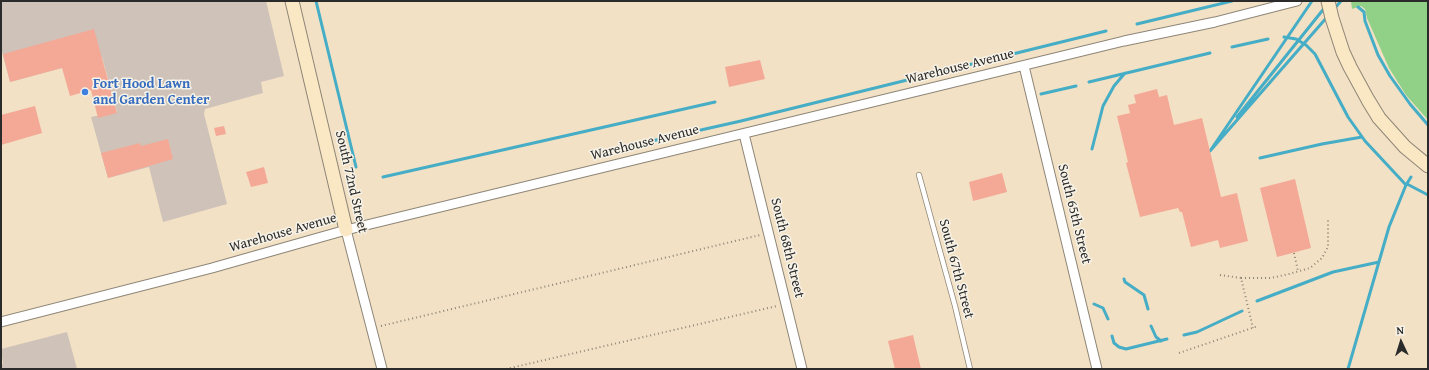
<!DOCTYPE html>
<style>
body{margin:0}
#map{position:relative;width:1429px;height:370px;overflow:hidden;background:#f2e1c4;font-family:"Gentium Book Plus",serif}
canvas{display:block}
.frame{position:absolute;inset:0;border:2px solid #2b2b2b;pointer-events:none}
.north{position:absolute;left:1381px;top:322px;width:40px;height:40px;-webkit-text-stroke:3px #f7f3e8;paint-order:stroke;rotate:356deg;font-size:11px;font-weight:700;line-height:16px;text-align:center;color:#2b2b2b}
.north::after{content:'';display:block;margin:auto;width:14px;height:18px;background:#2b2b2b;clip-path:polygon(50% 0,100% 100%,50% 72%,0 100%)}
</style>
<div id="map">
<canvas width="1429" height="370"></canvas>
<div class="frame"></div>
<div class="north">N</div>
</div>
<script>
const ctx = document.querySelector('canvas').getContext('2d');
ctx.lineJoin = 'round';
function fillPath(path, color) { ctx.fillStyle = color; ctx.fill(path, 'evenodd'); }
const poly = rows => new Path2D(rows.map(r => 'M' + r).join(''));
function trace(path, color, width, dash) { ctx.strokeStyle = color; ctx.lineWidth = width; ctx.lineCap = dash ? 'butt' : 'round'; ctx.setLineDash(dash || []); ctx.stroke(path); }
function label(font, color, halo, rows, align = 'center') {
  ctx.font = font + ' "Gentium Book Plus",serif'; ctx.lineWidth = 3; ctx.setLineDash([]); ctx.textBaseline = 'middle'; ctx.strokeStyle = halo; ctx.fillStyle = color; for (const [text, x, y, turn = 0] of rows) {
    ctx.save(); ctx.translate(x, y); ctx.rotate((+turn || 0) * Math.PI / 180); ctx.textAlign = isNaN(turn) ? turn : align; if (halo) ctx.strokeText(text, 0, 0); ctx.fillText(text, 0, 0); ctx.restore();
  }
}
fillPath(poly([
 [1,1,266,1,284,76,261,82,263,93,205,109,204,114,227,204,163,222,149,167,108,178,91,117,117,112,102,57,10,82,1,48],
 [67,332,77,369,1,369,1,364,3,364,1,349]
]), '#cec2b9');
fillPath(poly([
 [1351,1,1428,1,1428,120,1406,95,1389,68,1367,18,1365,9,1361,6,1352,9]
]), '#90d187');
trace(poly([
 [316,1,356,167],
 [1312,1,1210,151,1328,16],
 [1358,7,1364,12,1365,21,1378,55,1390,76,1410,104,1428,125],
 [1334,9,1341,1],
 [1137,24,1232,1],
 [1284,37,1296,39,1306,45,1315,54,1348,117,1365,141,1406,185],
 [1232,47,1268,39],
 [1089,82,1210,53],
 [1041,94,1076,86],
 [1237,117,1326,6],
 [625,147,741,121,1106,31],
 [1092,149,1103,106,1114,86,1125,73],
 [1260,158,1322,144,1362,137],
 [383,177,715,102],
 [1407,184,1428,195],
 [1124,279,1125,282,1144,295,1148,309],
 [1257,301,1333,272,1379,262],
 [1094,304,1103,308,1108,319],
 [1151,326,1156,337,1161,341],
 [1184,335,1197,332,1242,311],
 [1112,336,1114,343,1119,347,1126,349,1167,339],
 [1348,369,1389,227,1406,185,1411,177]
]), '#46adc6', 3);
fillPath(poly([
 [94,29,117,113,98,118,91,90,70,96,62,68,10,82,3,54],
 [760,60,765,79,729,87,725,67],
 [1157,89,1159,97,1167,95,1174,125,1202,118,1221,197,1237,193,1248,241,1220,248,1218,240,1191,247,1182,212,1180,212,1178,208,1140,217,1126,163,1128,162,1117,116,1130,113,1128,105,1136,103,1134,95],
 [35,106,42,133,1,145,1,115],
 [224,126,226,134,216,136,214,128],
 [168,139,173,159,108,178,101,153,140,143,141,146],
 [264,167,268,183,251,187,246,172],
 [1002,173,1007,192,973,201,969,182],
 [1295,179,1311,248,1277,257,1260,188],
 [913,335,921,369,895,369,888,341]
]), '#f4a997');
const lane = poly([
 [919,175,955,306,970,369]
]);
const street = poly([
 [1024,66,1097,369],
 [744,134,802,369],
 [346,230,382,369],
 [1,322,212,268,346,230,1124,41,1215,22,1297,1]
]);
const secondary = poly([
 [292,1,346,230],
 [1328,1,1332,18,1343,52,1350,67,1368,100,1379,118,1405,147,1428,166]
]);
trace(lane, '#8e8678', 6);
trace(street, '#8e8678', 11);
trace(secondary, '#8e8678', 15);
trace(poly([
 [1294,253,1298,271],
 [1220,275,1241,278,1253,328],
 [1241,278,1271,278,1289,274,1310,268,1322,258,1328,247,1328,218],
 [381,326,760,235],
 [1179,353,1258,326],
 [506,369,777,306]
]), '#8e8678', 2, [1, 3]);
trace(lane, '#fff', 4.5);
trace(street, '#fff', 9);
trace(secondary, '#fae7c3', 13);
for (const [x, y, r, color] of [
 [85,92,4,"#3f7fe0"]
]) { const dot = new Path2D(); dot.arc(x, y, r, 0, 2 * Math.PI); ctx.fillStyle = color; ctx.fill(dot); trace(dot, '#f7f3e8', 1.5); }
label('14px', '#2b2b2b', '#f7f3e8', [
 ["Warehouse Avenue",960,67,-14],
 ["Warehouse Avenue",645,143,-14],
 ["South 72nd Street",351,182,77],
 ["South 65th Street",1074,214,76],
 ["Warehouse Avenue",283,233,-16],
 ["South 68th Street",787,248,76],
 ["South 67th Street",956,269,75]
]);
label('bold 14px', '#366cbe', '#f7f3e8', [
 ["Fort Hood Lawn",93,84],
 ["and Garden Center",93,100]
], 'left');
</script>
